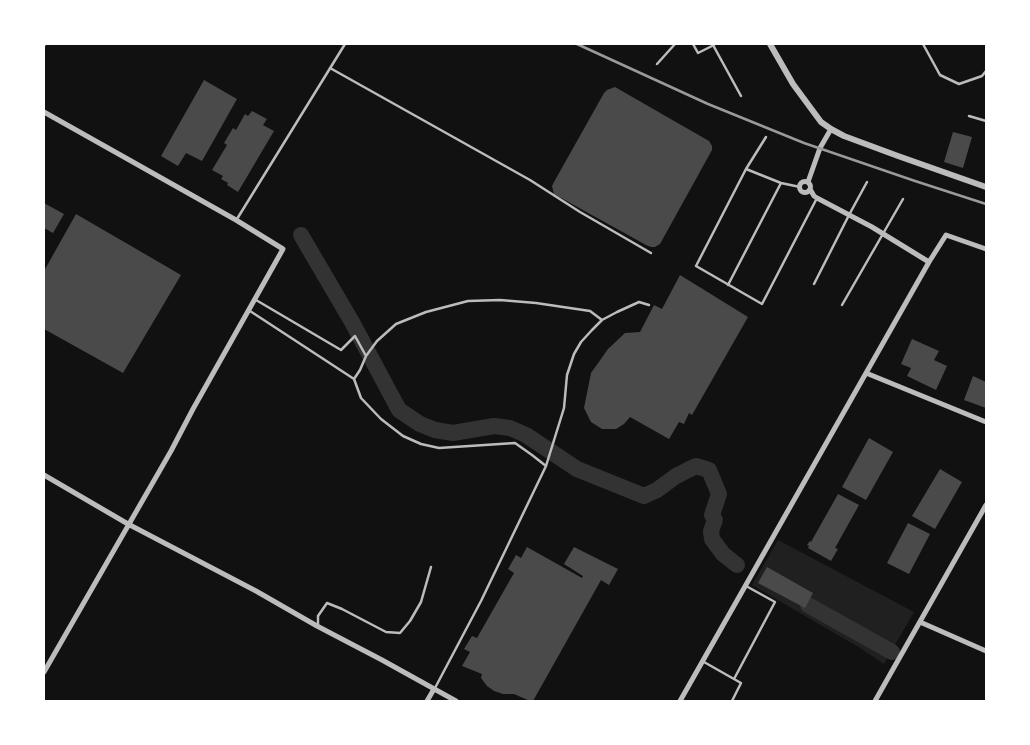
<!DOCTYPE html>
<style>
body{margin:0}
#map{position:relative;width:1030px;height:745px;overflow:hidden;background:#111;font-family:"Fira Sans",sans-serif}
canvas{display:block}
.frame{position:absolute;inset:0;border:45px solid #fff;pointer-events:none}
</style>
<div id="map">
<canvas width="1030" height="745"></canvas>
<div class="frame"></div>
</div>
<script>
const ctx = document.querySelector('canvas').getContext('2d');
ctx.lineJoin = 'round';
function fillPath(path, color) { ctx.fillStyle = color; ctx.fill(path, 'evenodd'); }
const poly = rows => new Path2D(rows.map(r => 'M' + r).join(''));
function trace(path, color, width, dash) { ctx.strokeStyle = color; ctx.lineWidth = width; ctx.lineCap = dash ? 'butt' : 'round'; ctx.setLineDash(dash || []); ctx.stroke(path); }
fillPath(poly([
 [778,540,914,612,884,664,860,648,752,585]
]), '#202020');
trace(poly([
 [301,235,352,322,399,410,420,424,435,430,453,433,494,426,510,428,526,435,577,469,644,496,657,490,676,476,696,466,709,470,719,494,712,515,715,520,711,531,712,539,723,554,737,565],
 [808,605,892,652]
]), '#333', 16);
fillPath(poly([
 [204,80,237,99,202,161,186,153,178,166,161,156],
 [615,87,709,141,712,146,712,150,660,244,655,247,651,247,646,245,554,194,552,186,554,182,604,93,607,90],
 [252,111,267,119,263,125,274,131,238,192,227,185,228,183,221,179,223,176,212,170,227,145,224,143,233,128,236,130,245,114,248,116],
 [953,132,972,137,963,168,944,162],
 [44,203,64,214,53,233,44,228],
 [76,214,181,275,123,373,44,329,44,271],
 [680,275,748,317,692,415,689,413,684,424,679,422,669,439,630,417,624,424,616,429,602,429,591,422,584,408,591,373,608,349,625,333,640,332,654,305,662,309],
 [912,339,939,351,934,360,947,366,936,390,907,376,911,368,901,364],
 [973,376,986,382,986,408,964,400],
 [869,438,893,452,866,500,842,487],
 [940,469,962,482,935,529,912,516],
 [838,494,859,505,835,548,838,549,831,561,808,548,809,546,807,545,810,541,811,542],
 [908,523,930,534,909,574,887,563],
 [527,547,582,578,583,576,564,564,574,547,618,569,609,585,601,580,533,701,530,701,514,694,503,694,494,691,487,686,481,678,482,674,462,666,470,652,464,649,472,636,477,638,514,573,508,569,516,555,521,558],
 [767,567,813,593,805,608,758,583]
]), '#4a4a4a');
trace(poly([
 [693,44,698,53,714,45],
 [923,44,940,75,959,84,982,76,986,71],
 [713,45,741,96],
 [44,46,45,44],
 [657,64,675,44],
 [330,68,530,180,580,212,651,253],
 [969,116,986,121],
 [766,137,746,169,781,183,800,187],
 [746,169,696,266,762,304,817,198],
 [237,219,345,44],
 [814,284,849,215,867,182],
 [728,285,781,183],
 [842,305,903,199],
 [250,311,354,379,360,370,366,356,355,336,341,350,256,300],
 [366,356,377,341,396,324,426,312,468,301,500,300,536,303,590,311,602,320],
 [354,379,361,398,381,419,403,436,421,444,439,448,515,443,532,455,546,466],
 [318,625,318,616,327,603,342,609,386,632,400,633,410,621,421,602,431,567],
 [704,662,741,683,732,701],
 [734,679,775,602,746,586],
 [435,688,481,601,546,466,564,408,567,375,574,354,581,342,592,330,602,320,617,312,639,302,649,305]
]), '#bcbcbc', 2.5);
trace(poly([
 [44,112,236,220,283,249,193,409,171,451,44,672],
 '799.5 187a5.5 5.5 0 1 1 11 0a5.5 5.5 0 1 1-11 0Z',
 [808,182,820,148,831,129],
 [810,189,814,196,817,198,872,227,929,262],
 [866,373,986,422],
 [44,475,128,524,256,591,317,626,382,660,456,701],
 [920,622,986,651],
 [427,701,434,689],
 [680,701,929,262,946,235,986,249],
 [875,701,986,505]
]), '#bcbcbc', 5);
trace(poly([
 [770,44,793,84,821,122,831,129,844,136,898,156,986,187]
]), '#bcbcbc', 6);
trace(poly([
 [577,44,708,104,804,143,915,181,986,204]
]), '#9a9a9a', 2.5);
</script>
